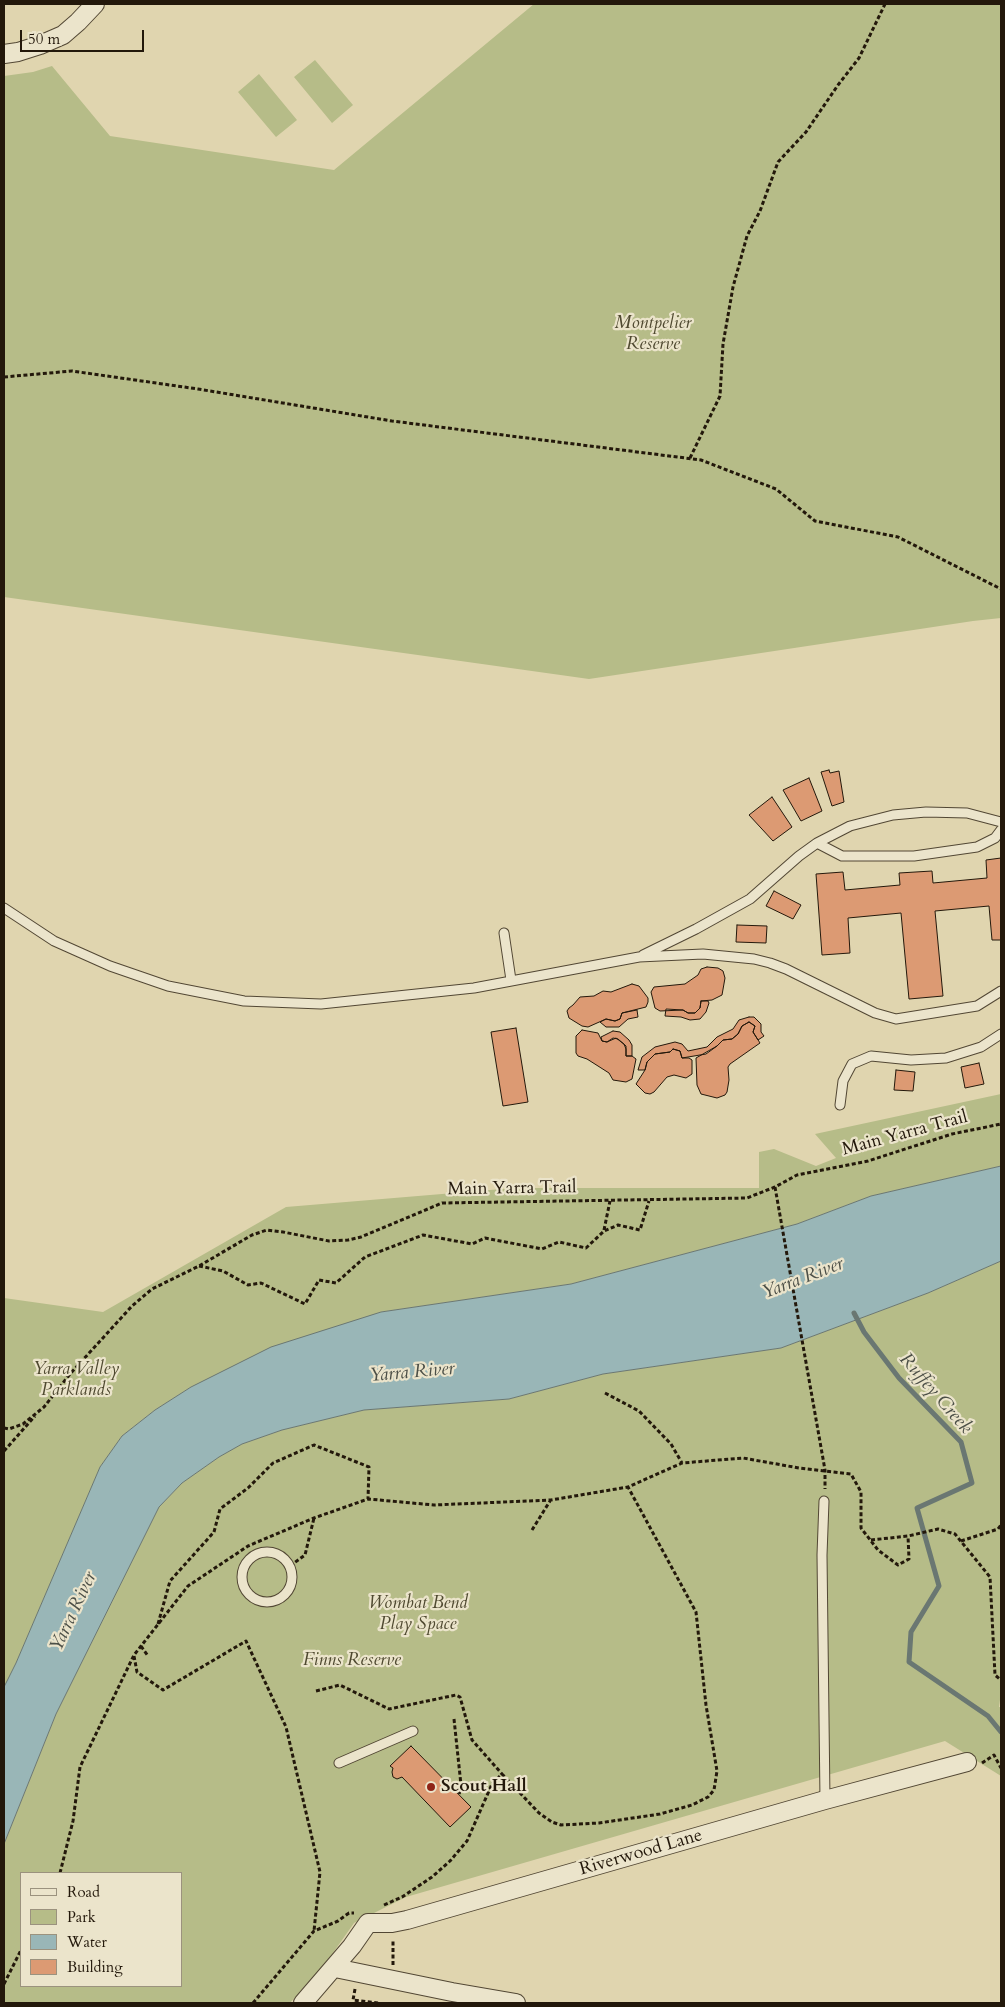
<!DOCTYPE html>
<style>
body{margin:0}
#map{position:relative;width:1005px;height:2007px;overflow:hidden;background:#e0d5af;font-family:Cardo,serif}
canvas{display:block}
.frame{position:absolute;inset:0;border:5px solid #23180b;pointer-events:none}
.legend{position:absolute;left:20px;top:1872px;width:162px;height:115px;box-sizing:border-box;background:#ebe4cb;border:1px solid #9b927e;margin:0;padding:6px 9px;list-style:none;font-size:15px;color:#23180b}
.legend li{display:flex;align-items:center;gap:10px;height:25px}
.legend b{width:25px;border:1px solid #9b927e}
.scale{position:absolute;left:20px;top:30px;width:124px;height:22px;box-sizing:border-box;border:2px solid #23180b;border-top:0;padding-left:6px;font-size:15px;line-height:18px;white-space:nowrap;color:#23180b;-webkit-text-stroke:4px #ebe4cb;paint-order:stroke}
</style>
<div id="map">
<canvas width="1005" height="2007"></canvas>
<div class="frame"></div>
<ul class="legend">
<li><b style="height:6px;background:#ebe4cb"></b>Road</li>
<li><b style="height:14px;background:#b6bc88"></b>Park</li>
<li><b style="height:14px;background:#99b6b7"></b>Water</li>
<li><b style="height:14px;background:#dc9a73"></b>Building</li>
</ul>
<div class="scale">50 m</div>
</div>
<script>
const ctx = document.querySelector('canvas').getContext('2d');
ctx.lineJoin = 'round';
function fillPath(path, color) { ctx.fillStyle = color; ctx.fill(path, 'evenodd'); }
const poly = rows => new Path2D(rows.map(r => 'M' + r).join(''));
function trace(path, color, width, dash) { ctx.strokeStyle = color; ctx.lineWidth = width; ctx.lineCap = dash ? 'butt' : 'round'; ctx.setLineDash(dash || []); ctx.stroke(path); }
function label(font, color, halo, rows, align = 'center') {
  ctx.font = font + ' Cardo,serif'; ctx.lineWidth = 4.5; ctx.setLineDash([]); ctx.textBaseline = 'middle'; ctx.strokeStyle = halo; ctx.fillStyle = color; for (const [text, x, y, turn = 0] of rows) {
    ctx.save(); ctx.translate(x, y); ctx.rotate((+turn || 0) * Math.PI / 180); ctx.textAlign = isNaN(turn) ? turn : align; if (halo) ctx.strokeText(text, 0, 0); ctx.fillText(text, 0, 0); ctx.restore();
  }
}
fillPath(poly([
 [534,4,1001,4,1001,618,973,621,589,679,4,597,4,76,33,72,52,66,110,136,334,170],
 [315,60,353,105,332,123,294,77],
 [259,74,297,120,276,137,238,92],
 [1001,1094,1001,1166,871,1196,797,1224,571,1284,381,1312,191,1387,155,1410,122,1436,100,1467,16,1663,4,1687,4,1298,103,1312,286,1207,514,1188,759,1188,759,1152,774,1149,816,1166,836,1158,815,1134],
 [1001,1261,1001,1693,999,1707,1001,1707,1001,1776,945,1741,406,1897,354,1923,328,1960,290,2003,4,2003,4,1844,56,1714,159,1507,182,1483,219,1457,242,1444,282,1430,364,1410,509,1399,603,1374,781,1348,928,1293],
 [21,1873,181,1873,181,1986,21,1986]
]), '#b6bc88');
const water = poly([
 [1001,1166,1001,1261,928,1293,781,1348,603,1374,509,1399,364,1410,282,1430,242,1444,219,1457,182,1483,159,1507,56,1714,4,1844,4,1687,16,1663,100,1467,122,1436,155,1410,191,1387,271,1347,381,1312,571,1284,797,1224,871,1196,1001,1166]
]);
fillPath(water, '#99b6b7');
trace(water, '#6a7772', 1);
trace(poly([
 [854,1313,864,1332,899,1378,961,1442,972,1483,917,1508,939,1586,911,1632,909,1662,988,1716,1001,1732]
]), '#6a7772', 5);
const building = poly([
 [829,770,830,773,839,771,844,802,832,806,821,772,829,770],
 [809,778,822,811,801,821,783,790,809,778],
 [772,797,792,827,773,841,749,815,772,797],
 [1001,858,1001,940,992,940,989,906,935,911,943,996,909,999,901,913,848,918,850,953,822,955,816,874,843,872,845,890,900,885,899,873,932,871,933,883,987,878,986,860,1001,858],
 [774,891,801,905,793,919,766,906,774,891],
 [737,925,767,926,766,943,736,942,737,925],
 [707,967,718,968,723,971,725,978,722,995,712,1000,701,1001,700,1008,695,1013,688,1013,683,1010,660,1011,655,1008,651,992,654,987,685,984,698,975,701,969,707,967],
 [632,984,639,986,648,998,648,1002,646,1007,622,1013,620,1019,615,1021,606,1019,588,1027,582,1026,569,1018,567,1011,569,1008,573,1005,580,997,594,996,603,991,611,992,632,984],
 [701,1001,708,1001,709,1003,706,1012,700,1019,690,1020,681,1017,665,1016,666,1009,683,1010,688,1013,695,1013,700,1008,701,1001],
 [637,1010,638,1017,628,1019,619,1027,606,1027,600,1022,606,1019,615,1021,620,1019,622,1013,637,1010],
 [749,1017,754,1017,761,1024,761,1032,764,1036,758,1040,753,1032,755,1026,749,1022,742,1026,738,1034,732,1039,723,1040,717,1046,706,1054,682,1058,680,1051,673,1049,670,1052,655,1054,647,1062,645,1070,638,1070,642,1057,655,1047,675,1042,682,1044,688,1051,707,1047,717,1037,733,1029,739,1020,749,1017],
 [749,1022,755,1026,753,1032,760,1043,730,1064,728,1067,729,1080,727,1092,725,1095,717,1098,701,1094,697,1085,696,1058,717,1046,723,1040,732,1039,738,1034,742,1026,749,1022],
 [516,1028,528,1102,503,1106,491,1032,516,1028],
 [582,1030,598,1033,602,1041,607,1042,616,1038,624,1044,626,1049,626,1056,632,1056,636,1059,632,1079,626,1082,613,1080,609,1073,587,1059,578,1056,576,1053,576,1036,582,1030],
 [613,1031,620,1032,629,1040,632,1045,632,1056,626,1056,626,1046,618,1039,613,1038,607,1042,602,1041,601,1037,613,1031],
 [673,1049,680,1051,682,1058,689,1058,692,1060,692,1074,686,1078,674,1075,667,1077,654,1092,650,1094,645,1093,636,1084,645,1070,647,1062,655,1054,670,1052,673,1049],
 [979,1063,984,1084,965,1088,961,1067,979,1063],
 [896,1070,915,1072,913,1091,894,1090,896,1070],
 [411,1746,471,1807,450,1827,402,1777,397,1779,393,1777,392,1772,393,1768,390,1766,411,1746]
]);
fillPath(building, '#dc9a73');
trace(building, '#23180b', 1);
const lane = poly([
 [817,843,842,856,914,856,977,847,995,838,1001,830],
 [4,908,54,941,110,966,168,986,244,1001,321,1004,474,988,639,957,703,954,754,959,770,963,786,969,875,1013,896,1019,977,1006,1001,991],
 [504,933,511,980],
 [643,955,696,929,750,899,799,856,817,843,850,826,893,815,926,812,967,813,1001,822],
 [840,1105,843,1081,852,1064,871,1056,911,1060,946,1058,981,1047,1001,1034],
 [824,1501,822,1555,825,1800],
 '242 1577a25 25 0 1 1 50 0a25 25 0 1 1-50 0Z',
 [339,1763,413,1731]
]);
const street = poly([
 [4,54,18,52,40,45,63,35,78,22,95,4],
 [335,1968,452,1992,516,2003],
 [303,2003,352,1946,368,1923,392,1923,407,1920,825,1800,967,1762]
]);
trace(lane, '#524734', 11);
trace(street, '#524734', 20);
trace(poly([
 [4,377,72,371,198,389,392,421,701,460,776,489,815,521,898,537,1001,589],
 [690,458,720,396,723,344,733,287,747,236,760,211,778,162,806,132,838,85,859,58,885,4],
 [775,1187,825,1470,825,1489],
 [604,1230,610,1201],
 [199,1266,223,1271,248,1285,261,1283,305,1304,319,1280,336,1283,365,1257,423,1235,472,1244,485,1238,542,1249,559,1242,586,1248,604,1231,618,1225,640,1230,649,1201],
 [605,1393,639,1411,671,1444,682,1463],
 [4,1428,9,1429,23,1424,44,1407,70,1374,132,1306,152,1289,199,1266,252,1235,267,1230,283,1232,329,1241,348,1240,361,1237,442,1203,747,1198,775,1187,797,1175,868,1161,952,1134,1001,1124],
 [4,1451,35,1416],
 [532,1530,550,1501],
 [871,1540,908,1536,938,1529,955,1534,990,1577,995,1675,1001,1680],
 [961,1541,998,1529,1001,1525],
 [290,1566,305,1555,314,1518],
 [158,1624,170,1581,214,1532,220,1509,248,1488,273,1463,314,1445,369,1467,368,1499],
 [141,1646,148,1656],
 [134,1656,137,1672,163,1690,246,1641,286,1727,320,1872,314,1931],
 [316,1691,340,1685,389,1709,456,1695,460,1697,472,1740,502,1774],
 [454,1719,461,1785,459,1795],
 [982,1763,994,1755,1001,1768],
 [60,1873,73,1821,80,1767,134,1655,188,1586,248,1546,314,1518,368,1499,434,1505,551,1500,628,1487,682,1463,743,1458,799,1468,851,1474,861,1492,861,1528,878,1550,898,1565,909,1559,908,1536],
 [384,1905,402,1897,432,1877,450,1861,467,1841,492,1784,502,1774,539,1813,552,1822,561,1825,599,1823,660,1814,692,1805,708,1797,714,1790,717,1771,706,1705,696,1612,628,1487],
 [393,1965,393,1939],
 [4,1984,21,1950],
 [355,1989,353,2000,378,2003],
 [253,2003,314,1931,338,1921,349,1913,354,1913]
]), '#23180b', 3, [4, 2.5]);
trace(lane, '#ebe4cb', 9);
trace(street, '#ebe4cb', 18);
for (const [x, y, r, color] of [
 [431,1787,5,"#8f2418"]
]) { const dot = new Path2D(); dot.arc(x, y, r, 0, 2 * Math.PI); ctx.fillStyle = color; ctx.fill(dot); trace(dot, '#ebe4cb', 2); }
label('italic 18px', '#4f4930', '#ebe4cb', [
 ["Montpelier",653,324],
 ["Reserve",653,345],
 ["Yarra Valley",76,1370],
 ["Parklands",76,1391],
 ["Wombat Bend",418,1604],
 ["Play Space",418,1625],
 ["Finns Reserve",352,1661]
]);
label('18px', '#23180b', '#ebe4cb', [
 ["Main Yarra Trail",905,1134,-15],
 ["Main Yarra Trail",512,1189,-1],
 ["Riverwood Lane",641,1853,-16]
]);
label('bold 18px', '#23180b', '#ebe4cb', [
 ["Scout Hall",441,1787]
], 'left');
label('italic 19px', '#4c4f47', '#ebe4cb', [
 ["Yarra River",803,1279,-21],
 ["Yarra River",412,1373,-5],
 ["Ruffey Creek",935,1394,49],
 ["Yarra River",74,1612,-65]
]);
</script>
